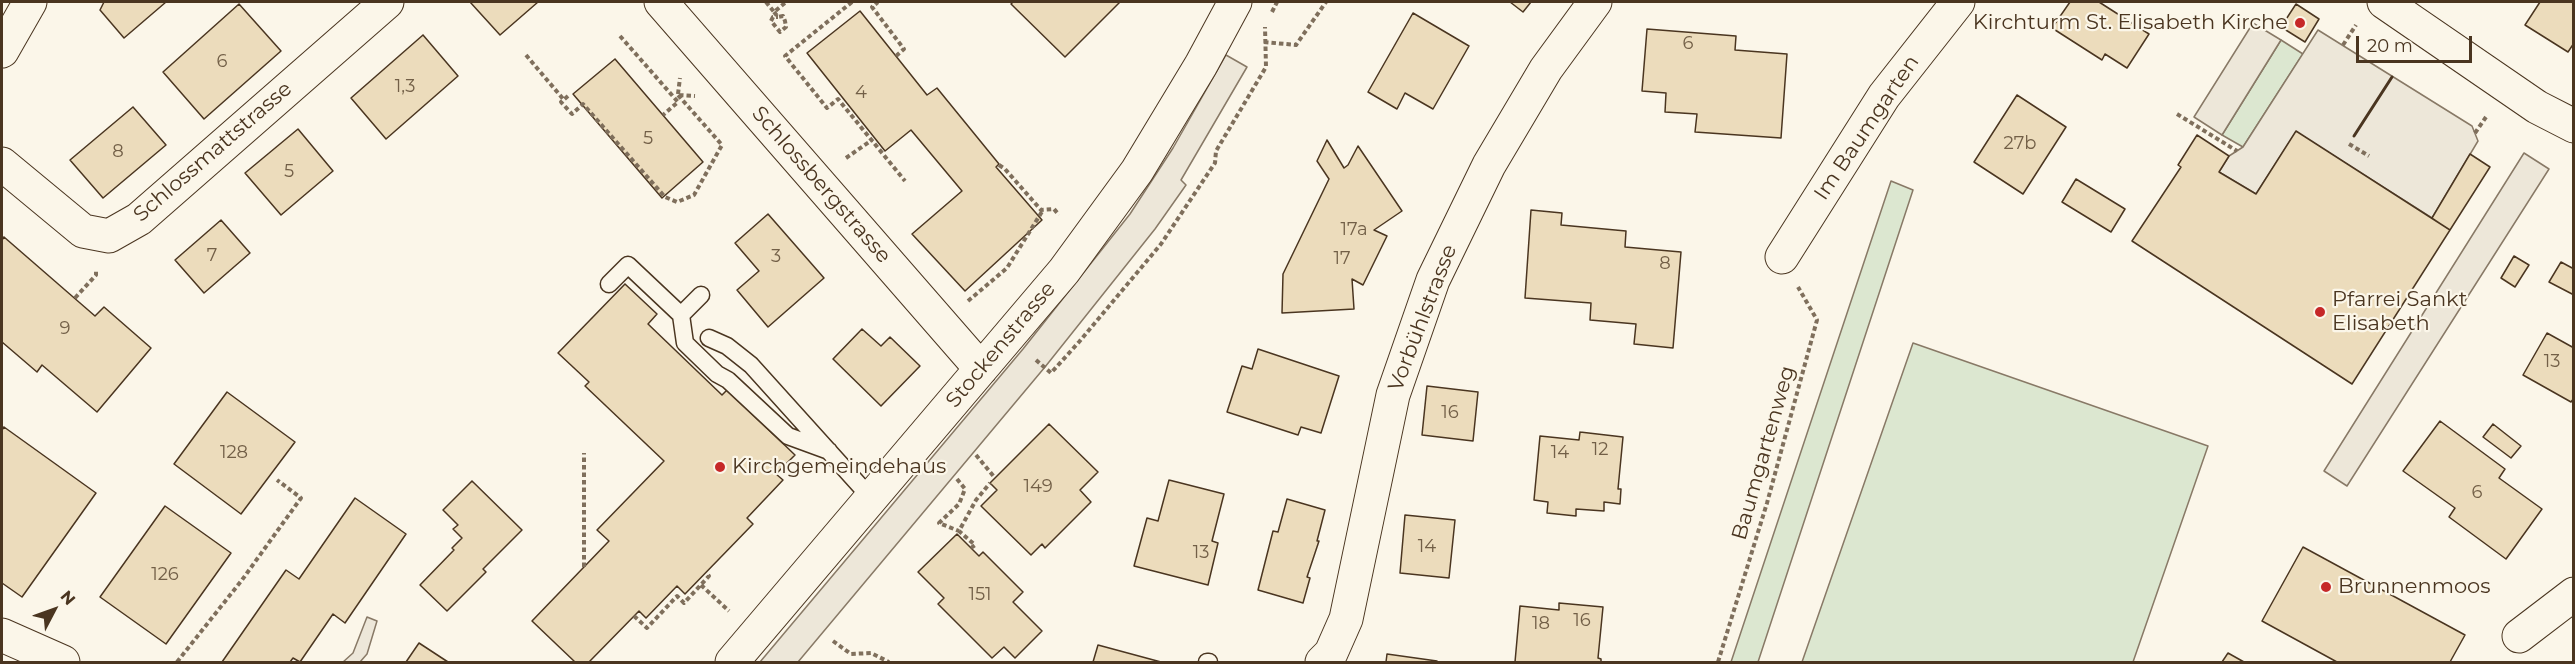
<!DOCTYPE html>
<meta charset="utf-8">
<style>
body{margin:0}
#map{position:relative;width:2575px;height:664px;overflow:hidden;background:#fbf6e9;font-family:Montserrat,sans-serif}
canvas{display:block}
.frame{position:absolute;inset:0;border:3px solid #4a3520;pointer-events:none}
.north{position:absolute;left:24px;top:580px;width:60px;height:60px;-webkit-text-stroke:4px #fbf6e9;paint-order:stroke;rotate:49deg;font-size:16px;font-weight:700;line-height:24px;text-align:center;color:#4a3520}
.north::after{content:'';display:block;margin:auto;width:21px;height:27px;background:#4a3520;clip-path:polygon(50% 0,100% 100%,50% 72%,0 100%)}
.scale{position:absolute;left:2356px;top:36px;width:116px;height:27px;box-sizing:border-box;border:3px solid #4a3520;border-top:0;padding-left:8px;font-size:18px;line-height:21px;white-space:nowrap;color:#4a3520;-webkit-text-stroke:4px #fbf6e9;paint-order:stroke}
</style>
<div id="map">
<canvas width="2575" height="664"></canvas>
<div class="frame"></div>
<div class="north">N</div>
<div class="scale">20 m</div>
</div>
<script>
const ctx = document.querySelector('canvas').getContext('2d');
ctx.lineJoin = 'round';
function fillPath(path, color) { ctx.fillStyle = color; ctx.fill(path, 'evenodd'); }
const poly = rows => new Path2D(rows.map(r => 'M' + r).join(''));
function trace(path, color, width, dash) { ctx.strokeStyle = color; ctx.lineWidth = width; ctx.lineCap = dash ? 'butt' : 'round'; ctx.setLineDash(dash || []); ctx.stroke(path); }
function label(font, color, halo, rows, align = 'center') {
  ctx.font = font + ' Montserrat,sans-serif'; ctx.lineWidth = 4.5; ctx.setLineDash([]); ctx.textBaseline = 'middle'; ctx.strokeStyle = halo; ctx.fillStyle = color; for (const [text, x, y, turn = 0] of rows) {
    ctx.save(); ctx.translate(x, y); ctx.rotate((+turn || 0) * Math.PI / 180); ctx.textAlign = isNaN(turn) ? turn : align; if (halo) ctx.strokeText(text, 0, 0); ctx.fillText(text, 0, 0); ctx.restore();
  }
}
const green = poly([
 [2281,40,2303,54,2243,147,2222,135,2281,40],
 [1891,181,1913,190,1758,662,1731,662,1891,181],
 [1913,343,2208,446,2133,662,1802,662,1913,343]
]);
fillPath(green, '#dce7d0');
trace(green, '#887966', 1.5);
const parking = poly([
 [2253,23,2281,40,2222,135,2194,117,2253,23],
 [2318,30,2472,126,2478,141,2432,218,2296,132,2256,194,2219,172,2229,156,2243,147,2318,30],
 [1226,55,1247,67,1181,180,1186,185,1155,229,1045,367,798,662,760,662,1023,349,1130,214,1173,148,1226,55],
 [2524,153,2549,169,2347,486,2324,471,2524,153],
 [367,617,377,621,367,654,360,662,343,662,353,653,367,617]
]);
fillPath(parking, '#ede7d9');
trace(parking, '#887966', 1.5);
const building = poly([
 [104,2,166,2,124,38,100,10,104,2],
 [470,2,538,2,500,35,470,2],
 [1013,2,1120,2,1065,57,1011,4,1013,2],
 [1510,2,1531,2,1523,12,1510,2],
 [2070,2,2099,2,2149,34,2127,68,2105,54,2102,60,2052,28,2070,2],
 [2540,2,2574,2,2574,43,2568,52,2525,25,2540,2],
 [239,4,281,51,204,119,163,72,239,4],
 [2296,4,2319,19,2305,42,2281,27,2296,4],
 [860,11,927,95,937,88,999,164,996,167,1042,220,965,291,912,234,962,191,911,130,885,151,807,53,860,11],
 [1413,13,1469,46,1433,109,1405,93,1397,109,1368,92,1413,13],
 [1647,29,1736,36,1735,50,1787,54,1781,138,1695,132,1697,114,1665,112,1666,93,1642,91,1647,29],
 [423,35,458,76,386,139,351,98,423,35],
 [615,59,703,162,662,198,573,94,615,59],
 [2017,95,2066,127,2023,194,1974,162,2017,95],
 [133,107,166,145,103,198,70,160,133,107],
 [298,129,333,171,281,215,245,173,298,129],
 [2296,131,2450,230,2352,384,2132,241,2181,167,2178,165,2197,135,2229,156,2219,172,2256,194,2296,131],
 [1327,140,1344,168,1348,165,1358,146,1402,211,1374,230,1387,236,1363,285,1352,279,1354,309,1282,313,1283,274,1329,179,1317,161,1327,140],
 [2470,154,2490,167,2450,230,2432,218,2470,154],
 [2076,179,2125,209,2111,232,2062,202,2076,179],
 [1531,210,1562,213,1561,225,1626,231,1625,247,1681,252,1673,348,1634,344,1636,324,1590,320,1591,303,1525,298,1531,210],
 [768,214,824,278,768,327,737,290,759,271,735,243,768,214],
 [221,220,250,253,204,293,175,260,221,220],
 [4,237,95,316,104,307,151,348,97,412,42,365,37,372,2,342,2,240,4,237],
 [2514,256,2529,265,2515,287,2501,278,2514,256],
 [2561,262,2574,269,2574,295,2549,282,2561,262],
 [625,284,657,314,648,324,722,395,727,390,795,455,776,474,783,480,747,518,753,524,685,594,677,586,646,618,639,611,589,662,575,662,532,621,609,541,597,530,664,461,585,386,589,382,558,353,625,284],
 [862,329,881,346,890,337,920,366,881,406,833,359,862,329],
 [2547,333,2574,348,2574,398,2571,402,2523,375,2547,333],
 [1258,349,1339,376,1321,433,1301,427,1298,435,1227,412,1242,366,1252,369,1258,349],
 [1427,386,1478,392,1473,441,1422,435,1427,386],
 [227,392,295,442,241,514,174,464,227,392],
 [2440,421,2505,469,2499,478,2542,509,2506,559,2449,517,2455,508,2403,471,2440,421],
 [1049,424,1098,472,1080,490,1091,502,1045,548,1042,544,1031,555,981,506,997,490,990,483,1049,424],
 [2493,424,2521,446,2511,458,2483,437,2493,424],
 [4,427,96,493,22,597,2,583,2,430,4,427],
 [1580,432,1623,437,1618,489,1621,489,1620,504,1604,502,1604,511,1576,509,1576,516,1547,513,1548,502,1534,500,1540,436,1579,440,1580,432],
 [1169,480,1224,494,1212,541,1218,543,1208,585,1134,566,1147,518,1158,521,1169,480],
 [472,481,522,530,483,569,486,572,447,611,420,585,454,550,452,548,462,538,453,529,458,525,443,510,472,481],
 [355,498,406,534,345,623,333,614,300,662,293,658,290,662,222,662,286,570,299,579,355,498],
 [1287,499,1325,510,1317,541,1319,541,1307,577,1310,578,1303,603,1258,590,1273,531,1278,532,1287,499],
 [165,506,231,553,166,644,100,597,165,506],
 [1405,515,1455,520,1449,578,1400,573,1405,515],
 [957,534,979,556,983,552,1023,592,1013,602,1042,631,1015,658,1004,647,992,658,938,604,944,598,918,572,957,534],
 [2303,547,2465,635,2450,662,2337,662,2262,621,2303,547],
 [1559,603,1603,607,1598,658,1601,659,1601,662,1515,662,1520,606,1559,610,1559,603],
 [419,643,448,662,406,662,419,643],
 [1098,645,1161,662,1093,662,1098,645],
 [2228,653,2244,662,2222,662,2228,653],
 [1387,654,1437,661,1437,662,1386,662,1387,654]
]);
fillPath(building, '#ecdcbc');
trace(building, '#4a3520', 1.5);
const lane = poly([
 [609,284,628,265,681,315,685,343,717,374,728,380,788,436,829,451],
 [681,315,701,295],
 [709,338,727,346,751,365,871,498],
 [1207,662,1209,662]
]);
const street = poly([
 [661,2,981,369],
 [2384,2,2537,107,2574,126],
 [2,51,30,2],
 [2,164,83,231,109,236,139,219,387,2],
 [1782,257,1884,96,1958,2],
 [2519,636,2574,594],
 [732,662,1064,271,1137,171,1201,65,1235,2],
 [1322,662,1331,653,1346,619,1393,395,1433,280,1489,165,1546,69,1595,2]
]);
const secondary = poly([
 [2,635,63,662]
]);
trace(lane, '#4a3520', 19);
trace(street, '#4a3520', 35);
trace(secondary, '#4a3520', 35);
trace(poly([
 [766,2,774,12,786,2],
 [852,2,785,56,827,108,838,99,905,181],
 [875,2,877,3,872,7,904,49,896,56],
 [774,12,778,17,783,16,785,21,786,27,780,32,771,21,773,17,778,17],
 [1272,12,1277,2],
 [620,36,678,102,663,115],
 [1264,42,1296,45,1326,2],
 [2343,45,2356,25],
 [526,55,564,100],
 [678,94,680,78],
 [679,95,695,96],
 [568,96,561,102,572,114,583,104,665,197,677,202,694,195,722,145,678,95],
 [2177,114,2237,151],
 [2475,133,2486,117],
 [2349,144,2369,156],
 [846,158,872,140],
 [999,165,1005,169,1041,210,1054,209,1059,215],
 [75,298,96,275,96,271],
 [968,301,1007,268,1043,210],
 [1036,360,1051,373,1079,342,1161,244,1215,163,1216,151,1266,67,1265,27],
 [976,455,995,478],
 [957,479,965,489,959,504,939,523,959,531],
 [971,548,975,545,959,531,976,500,990,483],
 [584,567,584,453],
 [701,585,729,611],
 [634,616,647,628,677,596,684,603,709,576,706,573],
 [833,641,851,654,871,653,889,662],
 [177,662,242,580,301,498,277,480],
 [1718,662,1767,503,1817,320,1798,287]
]), '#7f6f5c', 4, [4.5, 3]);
trace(lane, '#fbf6e9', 16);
trace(street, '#fbf6e9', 33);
trace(secondary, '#fbf6e9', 33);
trace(poly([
 [2354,136,2392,77]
]), '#4a3520', 3);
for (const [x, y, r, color] of [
 [2300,23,6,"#c62828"],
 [2320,312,6,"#c62828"],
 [720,467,6,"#c62828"],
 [2326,587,6,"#c62828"]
]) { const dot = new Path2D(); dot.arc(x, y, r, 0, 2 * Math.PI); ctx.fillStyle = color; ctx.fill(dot); trace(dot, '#fbf6e9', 2); }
label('18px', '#725f47', null, [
 ["6",1688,44],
 ["6",222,62],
 ["1,3",405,87],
 ["4",861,93],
 ["5",648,139],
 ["27b",2020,144],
 ["8",118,152],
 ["5",289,172],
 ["17a",1354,230],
 ["7",212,256],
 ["3",776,257],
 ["17",1342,259],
 ["8",1665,264],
 ["9",65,329],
 ["13",2552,362],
 ["16",1450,413],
 ["12",1600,450],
 ["128",234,453],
 ["14",1560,453],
 ["149",1038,487],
 ["6",2477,493],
 ["14",1427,547],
 ["13",1201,553],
 ["126",165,575],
 ["151",980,595],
 ["16",1582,621],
 ["18",1541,624]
]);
label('21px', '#4a3520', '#fbf6e9', [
 ["Kirchturm St. Elisabeth Kirche",2288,23,"right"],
 ["Pfarrei Sankt",2332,300],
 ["Elisabeth",2332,324],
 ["Kirchgemeindehaus",732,467],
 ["Brunnenmoos",2338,587]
], 'left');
label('21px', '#4a3520', '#fbf6e9', [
 ["Im Baumgarten",1867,128,-56],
 ["Schlossmattstrasse",213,152,-41],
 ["Schlossbergstrasse",821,185,49],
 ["Vorbühlstrasse",1423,318,-69],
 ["Stockenstrasse",1001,345,-50],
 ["Baumgartenweg",1764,453,-74]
]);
</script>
